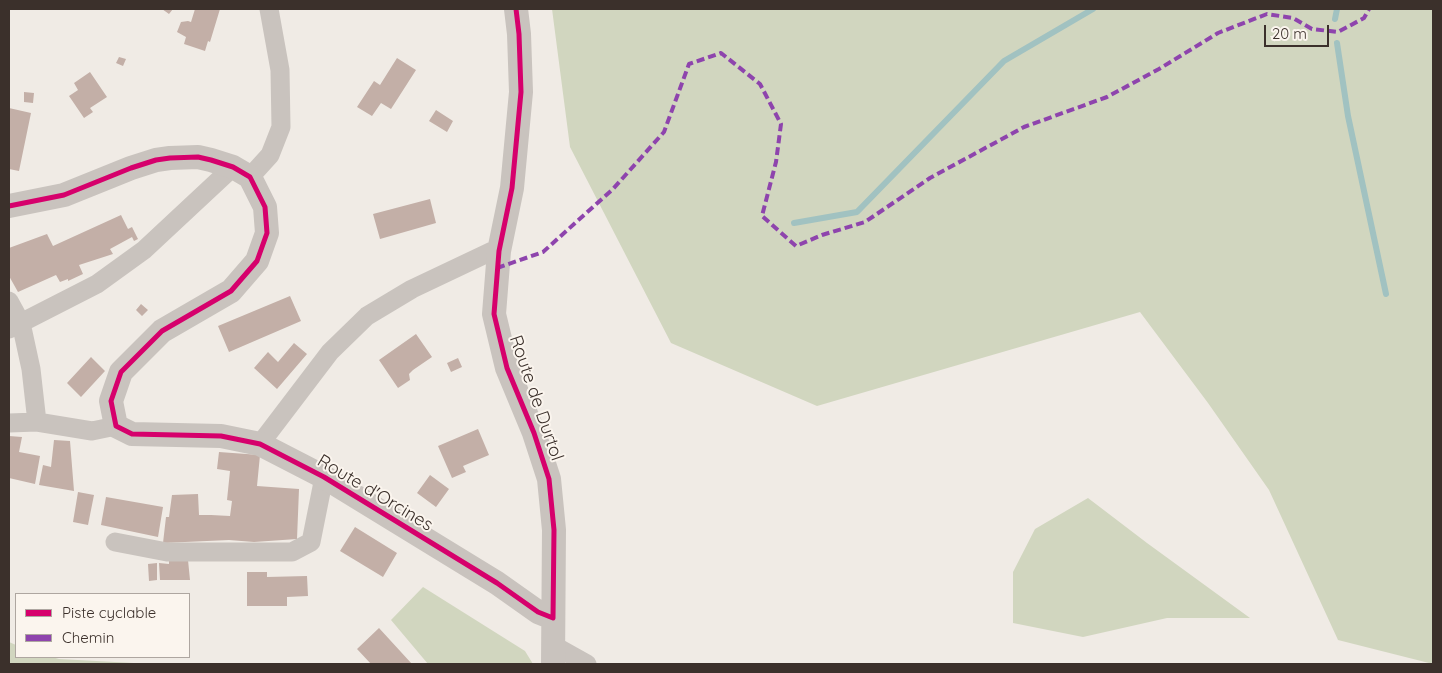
<!DOCTYPE html>
<style>
body{margin:0}
#map{position:relative;width:1442px;height:673px;overflow:hidden;background:#f0ebe5;font-family:Quicksand,sans-serif}
canvas{display:block}
.frame{position:absolute;inset:0;border:10px solid #3b302b;pointer-events:none}
.legend{position:absolute;left:15px;top:593px;width:175px;height:65px;box-sizing:border-box;background:#fbf5ee;border:1px solid #aea6a0;margin:0;padding:6px 9px;list-style:none;font-size:15px;color:#3b302b}
.legend li{display:flex;align-items:center;gap:10px;height:25px}
.legend b{width:25px;border:1px solid #aea6a0}
.scale{position:absolute;left:1264px;top:25px;width:65px;height:22px;box-sizing:border-box;border:2px solid #3b302b;border-top:0;padding-left:6px;font-size:15px;line-height:18px;white-space:nowrap;color:#3b302b;-webkit-text-stroke:4px #fbf5ee;paint-order:stroke}
</style>
<div id="map">
<canvas width="1442" height="673"></canvas>
<div class="frame"></div>
<ul class="legend">
<li><b style="height:6px;background:#d6006c"></b>Piste cyclable</li>
<li><b style="height:6px;background:#8e44ad"></b>Chemin</li>
</ul>
<div class="scale">20 m</div>
</div>
<script>
const ctx = document.querySelector('canvas').getContext('2d');
ctx.lineJoin = 'round';
function fillPath(path, color) { ctx.fillStyle = color; ctx.fill(path, 'evenodd'); }
const poly = rows => new Path2D(rows.map(r => 'M' + r).join(''));
function trace(path, color, width, dash) { ctx.strokeStyle = color; ctx.lineWidth = width; ctx.lineCap = dash ? 'butt' : 'round'; ctx.setLineDash(dash || []); ctx.stroke(path); }
function label(font, color, halo, rows, align = 'center') {
  ctx.font = font + ' Quicksand,sans-serif'; ctx.lineWidth = 4; ctx.setLineDash([]); ctx.textBaseline = 'middle'; ctx.strokeStyle = halo; ctx.fillStyle = color; for (const [text, x, y, turn = 0] of rows) {
    ctx.save(); ctx.translate(x, y); ctx.rotate((+turn || 0) * Math.PI / 180); ctx.textAlign = isNaN(turn) ? turn : align; if (halo) ctx.strokeText(text, 0, 0); ctx.fillText(text, 0, 0); ctx.restore();
  }
}
fillPath(poly([
 [552,9,1433,9,1433,664,1338,640,1269,490,1208,403,1140,312,817,406,671,343,570,147],
 [1088,498,1147,543,1250,618,1167,618,1083,637,1013,623,1013,572,1035,529],
 [423,587,525,651,533,664,428,664,391,620],
 [9,642,16,645,16,657,52,657,59,659,152,664,9,664]
]), '#d1d6bf');
trace(poly([
 [1335,19,1337,9],
 [1337,43,1348,116,1386,294],
 [794,223,857,212,1004,61,1093,9]
]), '#a1c2c1', 6);
fillPath(poly([
 [162,9,173,9,169,14],
 [195,9,220,9,210,42,208,41,205,51,184,44,186,37,177,32,181,22,188,21,191,22],
 [119,57,126,59,123,66,116,63],
 [397,58,416,70,391,109,381,103,372,116,357,107,374,81,380,85],
 [90,72,107,97,90,108,93,112,84,118,69,96,78,90,74,83],
 [24,92,34,93,33,103,24,102],
 [9,108,31,113,19,171,9,169],
 [436,110,453,121,447,132,429,121],
 [430,199,436,223,380,239,373,214],
 [121,215,128,229,132,227,138,239,134,241,132,237,110,249,113,254,79,265,83,274,68,281,68,279,60,282,56,275,18,292,9,276,9,248,47,234,53,246],
 [290,296,301,321,229,352,218,326],
 [141,304,148,310,142,316,136,310],
 [416,334,432,357,413,370,409,374,410,380,398,388,379,360],
 [294,343,307,354,277,389,254,368,268,352,278,362],
 [91,357,105,371,81,397,67,383],
 [458,358,462,367,451,372,447,363],
 [478,429,489,455,463,466,466,472,452,478,438,446],
 [9,436,22,437,19,452,40,456,35,484,9,478],
 [54,440,70,441,74,491,39,485,43,465,51,467],
 [219,452,260,455,257,486,299,489,297,539,254,542,229,540,163,543,166,517,169,517,172,495,198,494,199,515,211,515,230,516,232,501,227,500,230,471,217,469],
 [430,475,449,489,436,507,417,493],
 [78,492,94,495,88,525,73,522],
 [106,497,163,507,158,537,101,525],
 [355,527,397,553,383,577,340,551],
 [169,560,188,560,190,580,160,580,159,563,169,564],
 [157,563,157,580,149,581,148,564],
 [247,572,267,572,267,577,307,576,308,596,287,597,287,606,247,606],
 [379,628,412,664,371,664,357,649]
]), '#c3afa7');
trace(poly([
 [250,177,270,155,281,127,280,70,269,9],
 [9,301,21,323,31,369,37,422],
 [9,329,97,284,144,250,233,167],
 [9,423,37,422,92,431,116,426],
 [260,444,330,352,367,316,412,289,490,252,499,251],
 [115,542,167,552,292,552,311,542,324,477],
 [553,645,587,664]
]), '#c9c3be', 19);
trace(poly([
 [516,9,519,34,521,92,512,188,499,251,494,314,507,368,534,433,549,479,554,530,553,664],
 [9,206,64,195,131,168,156,160,170,158,198,157,211,160,233,167,250,177,265,207,267,233,257,261,231,291,162,331,121,372,111,401,116,426,132,434,221,436,260,444,324,477,497,583,538,612,553,618]
]), '#c9c3be', 24);
trace(poly([
 [497,268,543,252,613,189,664,132,689,64,721,53,760,84,781,124,776,162,762,216,796,246,822,235,865,222,930,178,1024,127,1107,97,1159,69,1218,33,1267,14,1293,18,1312,29,1338,32,1364,18,1369,9]
]), '#8e44ad', 4, [8, 4]);
trace(poly([
 [9,206,64,195,131,168,156,160,170,158,198,157,211,160,233,167,250,177,265,207,267,233,257,261,231,291,162,331,121,372,111,401,116,426,132,434,221,436,260,444,324,477,497,583,538,612,553,618,554,530,549,479,534,433,507,368,494,314,499,251,512,188,521,92,519,34,516,9]
]), '#d6006c', 5);
label('18px', '#3b302b', '#fbf5ee', [
 ["Route de Durtol",536,398,71],
 ["Route d'Orcines",375,493,31]
]);
</script>
